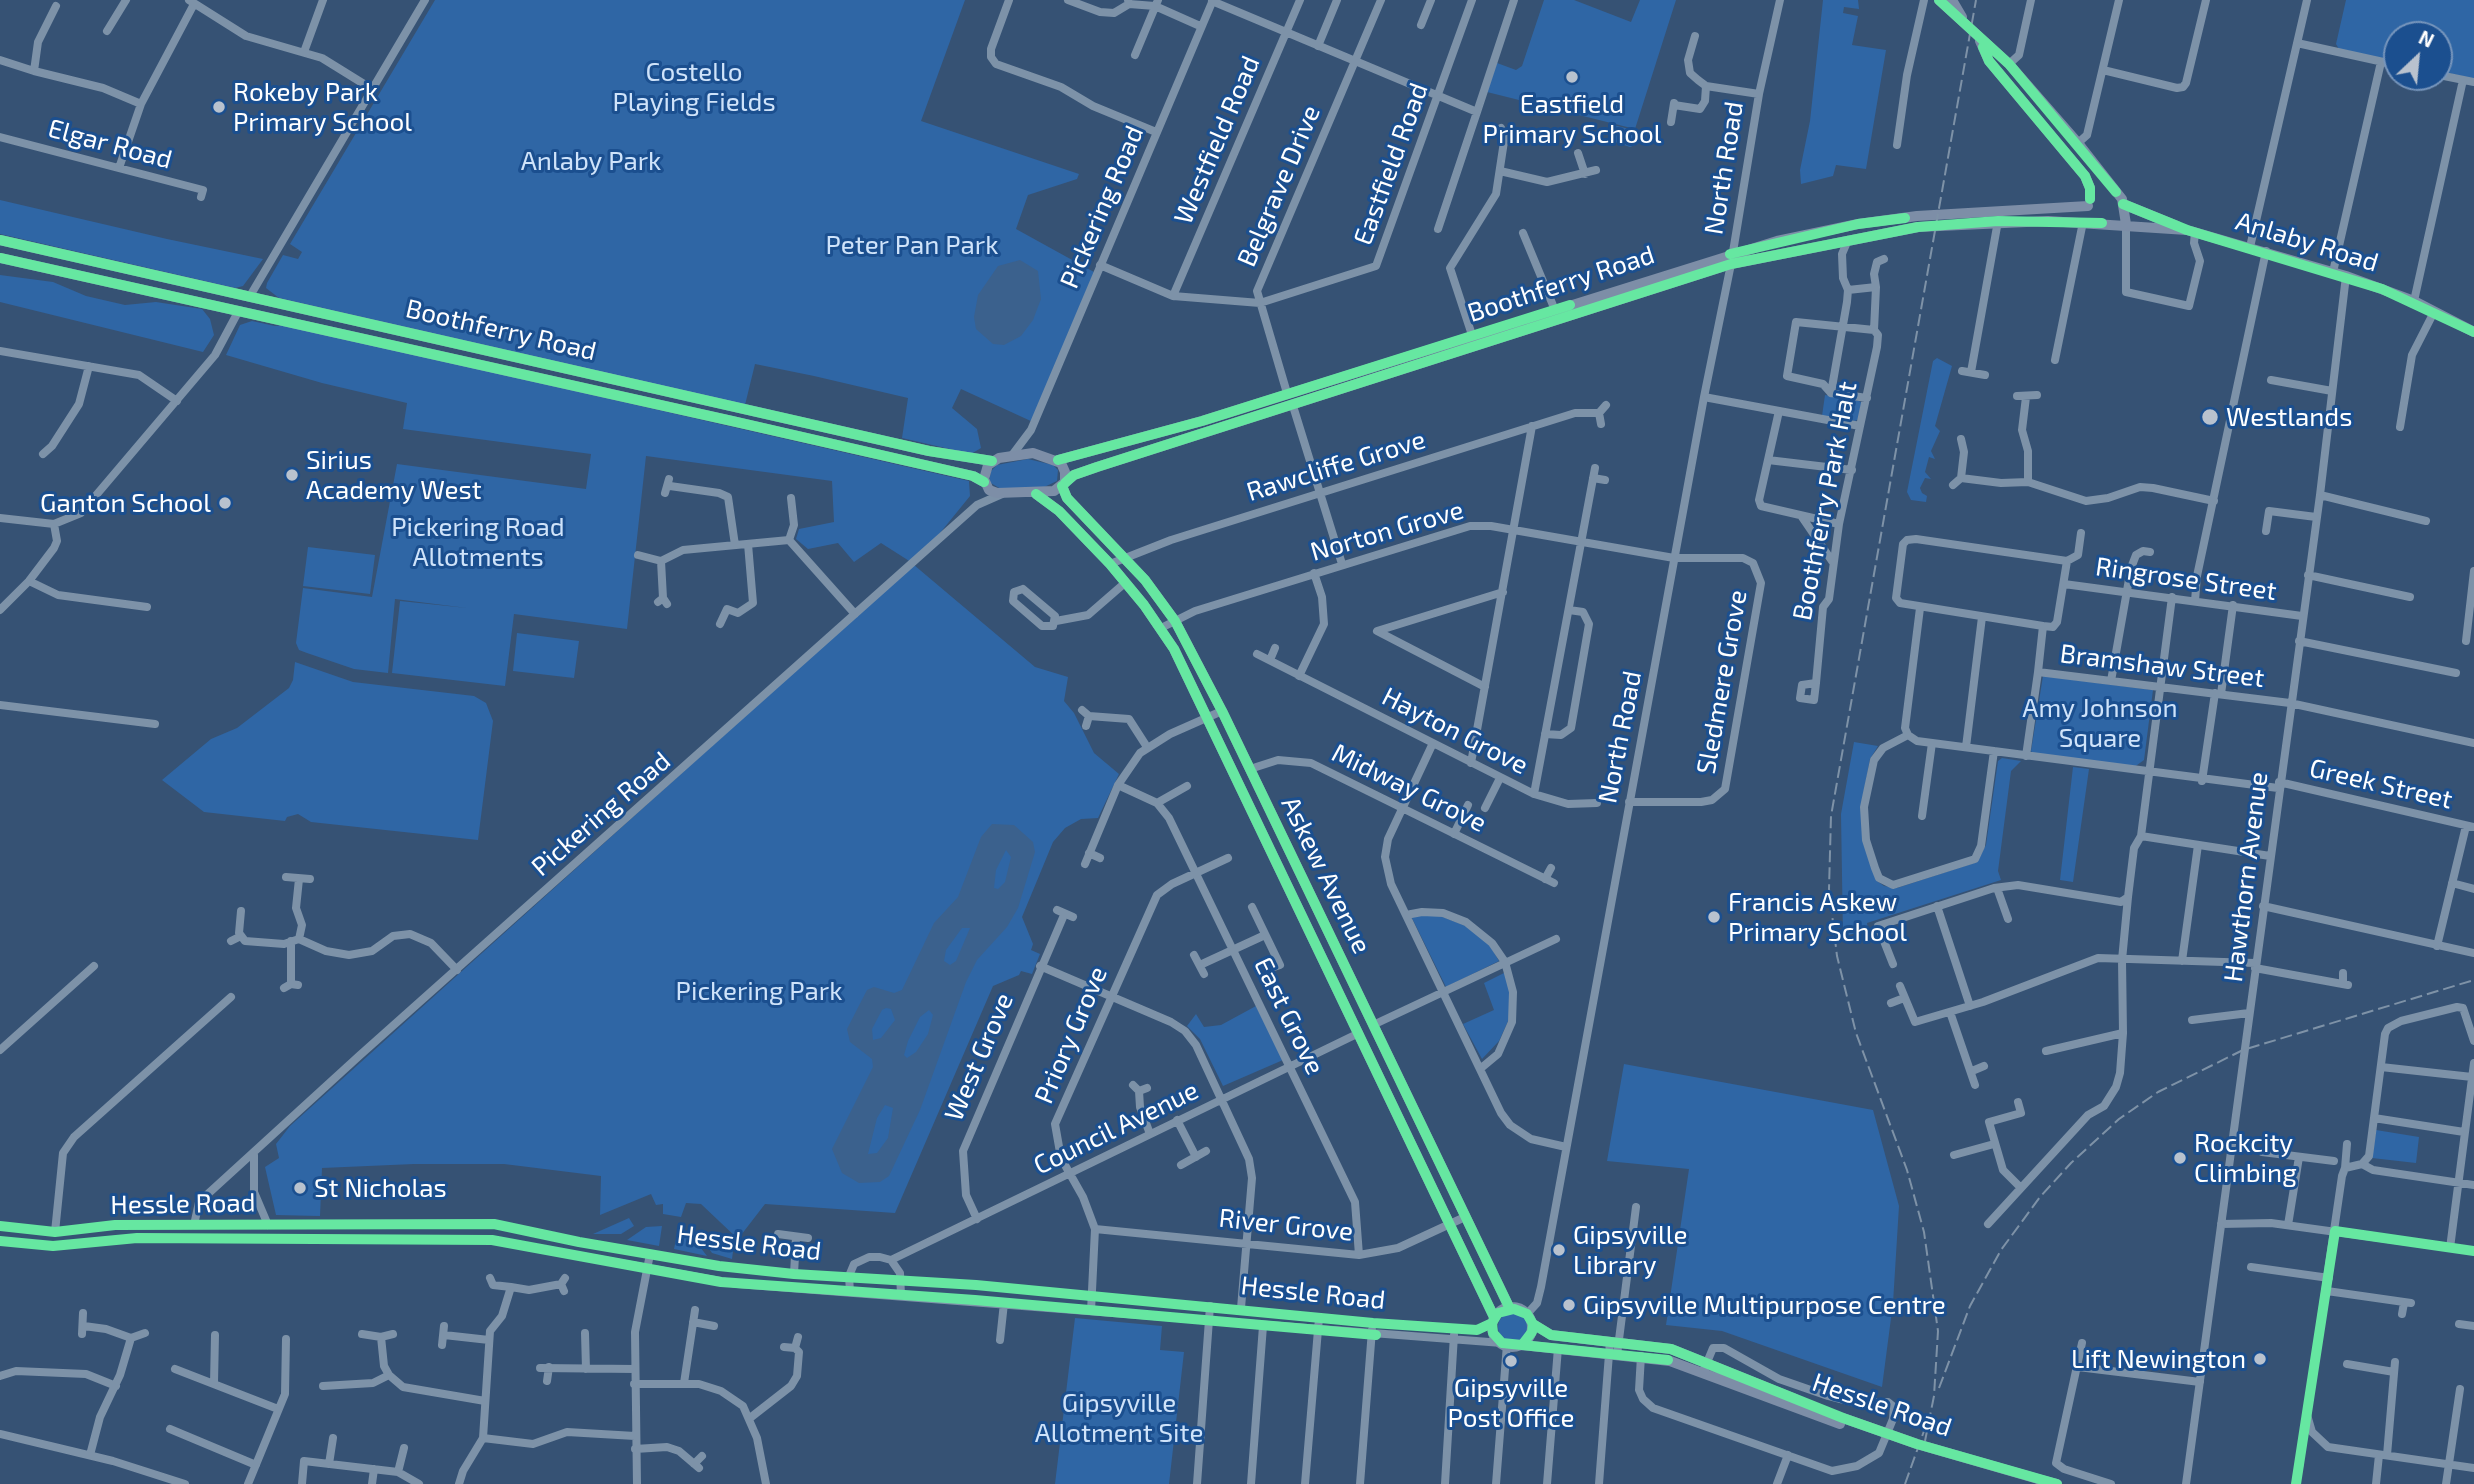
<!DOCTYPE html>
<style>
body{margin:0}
#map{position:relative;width:2474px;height:1484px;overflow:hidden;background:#365274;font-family:"Exo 2",sans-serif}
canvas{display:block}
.north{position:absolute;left:2383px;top:21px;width:70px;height:70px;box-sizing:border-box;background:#1b4f8f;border:2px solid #7695bc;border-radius:50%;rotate:26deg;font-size:19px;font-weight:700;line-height:28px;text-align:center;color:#fff}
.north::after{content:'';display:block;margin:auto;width:24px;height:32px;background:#b9c2ce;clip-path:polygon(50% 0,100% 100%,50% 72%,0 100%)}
</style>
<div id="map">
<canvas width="2474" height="1484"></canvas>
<div class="north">N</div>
</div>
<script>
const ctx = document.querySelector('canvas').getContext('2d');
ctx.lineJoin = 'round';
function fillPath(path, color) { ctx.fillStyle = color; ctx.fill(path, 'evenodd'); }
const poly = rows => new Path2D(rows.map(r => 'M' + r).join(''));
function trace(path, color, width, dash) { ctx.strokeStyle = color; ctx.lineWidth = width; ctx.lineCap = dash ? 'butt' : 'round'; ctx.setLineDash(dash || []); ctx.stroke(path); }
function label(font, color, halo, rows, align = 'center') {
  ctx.font = font + ' "Exo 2",sans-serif'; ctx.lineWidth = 6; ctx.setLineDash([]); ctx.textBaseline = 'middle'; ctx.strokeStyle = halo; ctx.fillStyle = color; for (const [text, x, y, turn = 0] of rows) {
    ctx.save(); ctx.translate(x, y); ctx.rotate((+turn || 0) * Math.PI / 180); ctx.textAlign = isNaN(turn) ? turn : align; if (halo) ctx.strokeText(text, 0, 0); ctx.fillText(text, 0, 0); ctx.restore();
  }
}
fillPath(poly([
 [435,0,965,0,921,121,1079,174,1077,179,1028,195,1016,229,1094,272,1033,422,961,389,952,408,977,429,981,448,971,454,902,438,908,398,814,376,755,364,745,405,279,298,266,288,267,283,283,255,298,259,302,252,290,244],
 [1544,0,1574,0,1631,22,1640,0,1676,0,1635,129,1487,92,1497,63,1516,70,1522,66],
 [1823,0,1858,0,1859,9,1844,7,1843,13,1858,16,1852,45,1886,50,1866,169,1836,165,1833,176,1801,184,1800,170,1810,121],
 [2346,0,2474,0,2474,79,2439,71,2439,35,2397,35,2397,62,2339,49,2336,44],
 [1610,124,1640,132,1638,144,1630,147,1615,142],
 [0,200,167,239,263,259,243,286,235,288,0,234],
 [0,275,53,282,86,296,125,305,156,302,202,309,210,319,214,335,203,352,0,302],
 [252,321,275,326,286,325,969,481,970,496,914,565,1035,667,1068,677,1064,701,1074,713,1094,753,1119,774,1098,818,1081,819,1065,828,1053,842,1022,917,1033,944,1031,950,1040,954,1032,974,1021,971,1019,975,993,986,895,1213,765,1204,738,1239,701,1204,686,1203,681,1217,663,1214,663,1204,656,1205,651,1194,600,1215,601,1176,504,1164,414,1164,322,1168,320,1216,276,1215,265,1167,279,1158,276,1144,290,1126,914,564,881,543,854,562,838,543,808,549,796,539,799,529,834,522,832,481,646,456,627,629,514,614,505,686,392,673,400,601,467,608,395,599,388,673,354,669,307,653,299,650,296,643,303,588,372,597,397,464,586,489,591,454,403,429,407,403,322,383,226,355,240,325],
 [1937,358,1952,366,1935,426,1940,431,1931,451,1935,459,1929,457,1925,472,1931,479,1925,478,1920,488,1922,493,1927,496,1926,502,1911,500,1907,492,1933,361],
 [1825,395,1859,401,1863,404,1859,419,1855,421,1822,416],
 [1028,459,1053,465,1058,470,1057,481,1042,488,1001,489,989,482,991,471,997,465],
 [308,547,375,555,370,594,303,586],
 [517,633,579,641,574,678,513,671],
 [295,662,353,682,474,696,486,703,493,721,478,840,311,822,298,814,287,817,285,821,204,812,162,780,211,739,237,728,289,688,293,680],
 [2043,676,2153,690,2144,760,2133,768,2034,755,2031,751],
 [1854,742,1878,746,1870,759,1861,807,1877,881,1884,886,1897,888,1977,862,1986,845,1998,761,2002,758,2021,761,2011,771,1998,871,2001,880,1867,923,1868,929,1843,937,1841,814],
 [2073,767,2089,769,2073,882,2060,880],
 [1411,916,1440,916,1466,926,1489,944,1499,961,1446,987],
 [1506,972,1510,987,1509,1019,1499,1041,1482,1059,1463,1024,1494,1010,1484,983],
 [1256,1006,1283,1060,1223,1086,1200,1039,1187,1026,1196,1014,1204,1027,1221,1025],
 [1624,1064,1873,1110,1899,1206,1893,1303,1882,1387,1722,1331,1666,1325,1689,1169,1607,1161],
 [2376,1130,2419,1137,2416,1163,2372,1158],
 [629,1218,634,1226,621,1234,593,1234],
 [662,1226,659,1246,627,1240,646,1227],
 [678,1229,694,1239,707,1256,674,1249],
 [708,1233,727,1251,734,1244,732,1259,712,1253,702,1239],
 '1498 1327a15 15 0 1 1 30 0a15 15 0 1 1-30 0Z',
 [1075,1318,1162,1326,1160,1350,1184,1352,1169,1484,1055,1484]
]), '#2f66a5');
fillPath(poly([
 [1020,260,1038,271,1041,299,1033,320,1021,336,1004,345,993,344,976,329,974,317,978,295,998,266],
 [992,824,1014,825,1033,842,1035,852,1018,908,1007,927,977,960,966,982,920,1110,889,1176,880,1182,859,1183,842,1173,832,1149,873,1067,872,1059,850,1042,847,1029,867,990,874,987,894,993,902,990,934,923,958,897,981,837],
 [1006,850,1011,857,1005,882,998,889,994,888,996,870],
 [962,928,970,928,956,961,950,965,944,961,946,950],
 [886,1008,891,1009,895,1020,881,1038,873,1040,872,1029,882,1010],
 [929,1010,933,1015,928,1034,916,1052,907,1058,904,1055,908,1041,920,1017],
 [885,1105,893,1108,888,1138,877,1153,868,1154,877,1118]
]), '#3b618d');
trace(poly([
 [189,0,246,36,322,58,372,89],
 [1009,0,991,49,991,57,996,64,1061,87,1093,106,1156,132],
 [1068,0,1100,12,1114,13,1129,4],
 [1128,0,1129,4,1155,6,1200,26],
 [1212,1,1477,112,1514,0],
 [1421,25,1431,0],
 [107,31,126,0],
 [1695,36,1688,60,1690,73,1698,80,1706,86,1759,94],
 [2297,43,2397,65],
 [1318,46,1337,0],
 [304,52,323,0],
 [1135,55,1158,0],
 [0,60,34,71,103,88,141,104],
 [2009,64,2019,55,2031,0],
 [2103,70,2177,88,2183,87,2186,83,2206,0],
 [34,71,38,42,56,6],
 [2439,75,2474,82],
 [1674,105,1700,109,1705,101,1706,86],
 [1671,122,1674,103],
 [1501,128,1505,135,1516,133],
 [0,137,203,190,201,197],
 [2078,143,2087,135,2119,0],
 [1897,145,1907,75,1924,0],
 [1578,153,1585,174],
 [119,168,141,104,194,4],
 [1500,171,1547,182,1596,170],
 [2126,224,2126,292,2189,306,2200,261,2194,243,2195,232],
 [1438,229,1477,112],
 [1523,233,1557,315],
 [1848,240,1842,254,1843,278,1848,290,1847,302,1831,393,1867,398],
 [2250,247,2307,0],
 [1100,265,1173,296,1260,303,1376,266,1472,0],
 [2333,272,2381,62],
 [1876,287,1874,274,1877,262,1884,259],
 [250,296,425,0],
 [1173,296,1300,0],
 [2414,301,2463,80],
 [1472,335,1450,268,1496,194,1505,135],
 [0,351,139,375,177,401],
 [2055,360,2083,222],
 [1962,371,1985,375],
 [1971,372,1998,221],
 [2271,380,2332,391],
 [1287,393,1257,291,1381,0],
 [1831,393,1823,384,1787,376,1796,322,1874,330],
 [2017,396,2037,395],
 [1704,397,1860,426],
 [2026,397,2022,430,2028,451,2028,482],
 [1293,406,1342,564],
 [1779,411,1759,500,1761,506,1839,524],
 [1601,424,1599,413,1606,405],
 [2400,427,2412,355,2434,312],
 [1961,439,1964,452,1961,478],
 [43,454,52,446,79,404,89,366],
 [1013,454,1031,430,1213,0],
 [1768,460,1852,470],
 [1593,478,1605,480],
 [1953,485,1961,478,2001,483,2028,482,2086,501,2108,498,2140,487,2153,488,2214,501],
 [670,486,719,493,728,497,735,545],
 [665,493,669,479],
 [2320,495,2426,521],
 [1802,517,1832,561],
 [0,518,54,524,81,513,215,355,238,312],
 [2266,531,2269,511,2316,517],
 [789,540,794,525,791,498],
 [638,555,661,561,683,550,789,540,855,614],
 [661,561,663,598],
 [1110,564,1171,540,1575,413,1599,413],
 [2308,575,2410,597],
 [29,581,58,595,147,607],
 [2064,584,2302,616],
 [1023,589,1055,616,1053,626,1042,626,1013,601,1014,592,1023,589],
 [2195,601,2197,576,2266,251],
 [658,602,663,598,667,604],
 [0,610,29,581,54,548,57,541,54,524],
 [1056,621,1088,615,1126,582],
 [720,624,727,609,738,613,753,603,748,544],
 [2043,626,1900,603,1896,598,1903,544,1907,540,1916,539,2067,561,2078,555,2081,533],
 [1161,628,1195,611,1470,526,1491,526,1674,558,1743,558,1753,563,1761,583,1725,789,1712,800,1701,802,1629,802],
 [2299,641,2456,673],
 [2466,641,2474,571],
 [1257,654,1534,794,1568,804,1597,803],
 [1270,660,1275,648],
 [2038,672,2043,626,2053,627,2057,622,2067,561],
 [1299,676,1324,624,1322,597,1314,573],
 [2111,681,2131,568,2136,555,2143,551,2150,552],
 [1816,683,1814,700,1800,698,1802,685,1816,683,1823,607,1829,599,1839,524,1877,347,1878,335,1874,330,1876,287,1848,290],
 [1485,687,1377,631,1503,592],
 [2221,694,2233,605],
 [0,705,155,724],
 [1082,710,1089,716,1086,726],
 [1089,716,1129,719,1147,747],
 [1545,734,1561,735,1571,728,1589,624,1583,612,1569,610],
 [1908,735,1883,748,1874,760,1864,807,1866,840,1875,868,1879,878,1893,885,1975,859,1981,846,1994,751],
 [1908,735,1917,741,2278,788],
 [1908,735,1905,728,1920,608],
 [1433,743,1388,839,1385,857,1391,884,1501,1113,1510,1125,1531,1139,1566,1147],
 [1966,747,1982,617],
 [2026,756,2038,672,2290,703,2474,743],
 [1471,763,1532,426],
 [1250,769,1278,760,1311,763,1554,883],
 [2202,781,2215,693],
 [2279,782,2474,827],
 [1118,785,1157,803,1169,818,1355,1202,1359,1255],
 [1534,794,1595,468],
 [1157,803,1187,786],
 [1485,808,1500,778],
 [1922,816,1932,743],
 [1454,834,1468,805],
 [2141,836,2270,856],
 [1089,853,1100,858],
 [1085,864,1118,785,1140,753,1170,734,1222,711],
 [286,877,310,879],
 [1545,879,1551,868],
 [2452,883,2474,889],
 [1997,888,2008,919],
 [1937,906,1970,1006],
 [2263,906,2474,953],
 [1252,907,1280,965,1271,968],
 [1057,910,1073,917],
 [241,911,239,933,245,941,284,944,299,939,326,951,349,955,372,951,393,936,410,934,431,943,457,970],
 [1406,915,1422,912,1443,913,1466,922,1492,943,1505,962,1513,992,1512,1022,1498,1054,1480,1069],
 [299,939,302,925,296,908,299,879],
 [231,941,241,936],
 [2437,946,2466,826],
 [1194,955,1204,974],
 [2182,961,2198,845],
 [1893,964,1878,926,1994,888,2018,885,2121,902,2128,897,2134,848,2141,836,2172,597],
 [1200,965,1265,935],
 [1040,966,1171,1022,1185,1031,1196,1045,1249,1159,1252,1178,1241,1308],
 [2255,968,2348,985],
 [291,984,291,941],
 [2343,984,2343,973],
 [1900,986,1915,1022,1983,1002,2098,958,2255,963],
 [284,988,291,984,298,985],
 [1891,1003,1904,998],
 [1950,1012,1975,1085],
 [2192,1020,2249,1013],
 [1373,1025,1556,939],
 [2474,1041,2463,1008,2457,1007,2401,1021,2388,1028,2385,1034,2369,1156,2362,1164,2345,1168,2342,1176,2307,1415,2312,1432,2328,1447,2474,1468],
 [0,1050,94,966],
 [2046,1051,2123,1033],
 [2381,1067,2472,1077],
 [1972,1071,1984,1066],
 [1133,1085,1139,1091,1147,1088],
 [1139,1091,1140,1107,1150,1134],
 [2018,1102,2021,1113,1989,1122,2003,1170,2020,1187],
 [2374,1118,2464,1132],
 [1177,1120,1196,1157],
 [2262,1152,2334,1161],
 [254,1155,254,1192,268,1225],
 [1954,1155,1994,1144],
 [2362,1164,2373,1170,2474,1185],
 [1181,1165,1206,1151],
 [2345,1168,2347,1144],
 [977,1219,966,1195,963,1151,1064,915],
 [1988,1224,2088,1115,2104,1106,2116,1087,2120,1073,2123,1033,2122,960,2128,897],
 [2221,1224,2271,1223,2474,1251],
 [194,1225,199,1202,359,1056,977,505,1002,494],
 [2288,1225,2299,1157],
 [0,1226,55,1232,115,1225,494,1224,579,1242,719,1266,794,1274,976,1285,1373,1323,1477,1330,1492,1323],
 [1095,1229,1359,1255,1398,1248,1465,1217],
 [55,1232,63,1153,74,1137,231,997],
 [778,1234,808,1238],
 [0,1241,53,1246,137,1238,492,1240,737,1284,1502,1343],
 [2450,1248,2474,1063],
 [891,1260,1359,1033],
 [2251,1267,2329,1278],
 [794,1274,796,1237],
 [490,1278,493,1285,511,1287],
 [564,1291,561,1284,565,1278],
 [2327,1291,2411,1303],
 [850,1292,849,1276,854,1264,869,1257,880,1257,891,1260,900,1273,901,1295],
 [1091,1311,1095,1229,1083,1197,1061,1158,1055,1124,1157,895,1172,884,1228,858],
 [1527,1314,1537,1303,1541,1287,1704,397,1731,264,1759,94,1780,0],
 [2402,1314,2404,1303],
 [693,1322,714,1326],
 [2459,1324,2474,1326],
 [84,1326,106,1329,131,1338,120,1375,100,1417,90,1455],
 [585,1333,586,1369],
 [82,1334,83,1313],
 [362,1334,381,1337,393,1334],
 [444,1335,489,1340],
 [381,1337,384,1366,389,1375],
 [131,1338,145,1333],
 [1000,1340,1004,1303],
 [2082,1343,2056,1463,2064,1469,2111,1484],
 [442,1345,444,1326],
 [784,1347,795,1348,798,1337],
 [1617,1355,1636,1207],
 [1641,1356,1639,1390,1643,1399,1653,1408,1832,1471,1857,1466,1879,1453,1893,1419,1894,1407,1888,1402,1855,1403,1828,1396,1779,1379,1724,1348,1713,1348,1703,1372],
 [2347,1364,2394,1372],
 [2078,1367,2200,1382],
 [540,1368,635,1369],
 [175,1369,278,1409],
 [0,1376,16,1371,86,1374,116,1386],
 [547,1381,549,1367],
 [214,1383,215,1335],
 [684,1383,695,1310],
 [634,1384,699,1384,721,1391,743,1406,757,1438,766,1484],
 [323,1386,373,1383,389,1375,403,1387,485,1401],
 [750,1418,791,1386,797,1376,799,1352,795,1348],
 [170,1429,256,1465],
 [0,1434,113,1461,185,1484],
 [483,1438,533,1444,567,1432,635,1436],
 [635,1449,667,1447,679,1451,699,1468],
 [2387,1455,2395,1362],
 [329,1464,333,1438],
 [694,1464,702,1456],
 [398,1472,404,1448],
 [248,1484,285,1394,286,1339],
 [302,1484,304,1461,398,1472,419,1484],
 [372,1484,374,1469],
 [459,1484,463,1471,483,1438,490,1331,502,1316,511,1287,529,1290,561,1284],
 [637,1484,635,1332,650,1254],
 [1197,1484,1210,1306],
 [1251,1484,1263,1326],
 [1305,1484,1319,1318],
 [1360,1484,1372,1330],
 [1445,1484,1454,1335],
 [1496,1484,1507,1344],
 [1547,1484,1558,1348],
 [1599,1484,1610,1341],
 [1777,1484,1788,1455],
 [2186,1484,2320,495,2346,276],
 [2296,1484,2300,1462],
 [2376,1484,2379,1455],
 [2446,1484,2460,1389]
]), '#7d92a8', 8);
trace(poly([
 [1939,0,2009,64,2078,143,2122,199,2126,224],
 [1952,0,1962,17],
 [1980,41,1989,61,2085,176,2090,188,2090,199],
 [2123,204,2177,226],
 [0,240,929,451,992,461],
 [0,258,732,421,973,476,984,482],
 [1058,460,1202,421,1777,241,1858,224,1917,216,2088,206],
 [1065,483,1065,472,1061,463,1033,453,999,458,988,465,984,479,989,490,997,493,1054,491,1074,475,1097,467,1731,264,1918,227,2048,221,2187,230,2346,276,2414,301,2474,332],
 [1062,486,1067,498,1145,580,1175,621,1222,711,1510,1309],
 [1036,494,1059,511,1110,564,1144,605,1174,649,1494,1317],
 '1492 1327a20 20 0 1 1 40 0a20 20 0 1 1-40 0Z',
 [1533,1324,1551,1335,1671,1349,1795,1399],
 [1522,1345,1670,1361,1840,1424],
 [2038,1479,2057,1484]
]), '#7d8ea7', 10);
trace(poly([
 [1939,1388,1970,1306,2001,1250,2040,1197,2071,1163,2119,1119,2158,1092,2243,1050,2474,980],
 [1925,1441,1934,1396,1938,1331,1924,1232,1907,1170,1856,1033,1837,956,1829,889,1831,816,1976,0],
 [1905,1484,1924,1431]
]), '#7e92a7', 2, [12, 5]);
trace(poly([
 [1843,1418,1917,1444,2038,1479]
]), '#7d8ea7', 10);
trace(poly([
 [1939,0,2009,64,2116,192],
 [1983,47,1989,61,2085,176,2090,188,2090,199],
 [2123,204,2187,230,2382,289,2474,332],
 [0,240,929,451,992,461],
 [1730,254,1858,224,1905,218],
 [0,258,732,421,973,476,984,482],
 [1058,460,1202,421,1570,305],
 [1065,483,1074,475,1097,467,1731,264,1918,227,1998,221,2102,223],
 [1062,486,1067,498,1145,580,1175,621,1222,711,1510,1309],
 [1036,494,1059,511,1110,564,1144,605,1174,649,1494,1317],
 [0,1226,55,1232,115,1225,494,1224,579,1242,719,1266,794,1274,976,1285,1373,1323,1477,1330,1492,1323,1498,1313,1514,1309,1527,1314,1533,1324,1532,1332,1522,1345,1502,1343,1493,1333,1492,1323],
 [0,1241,53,1246,137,1238,492,1240,721,1282,975,1300,1376,1335],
 [1533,1324,1551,1335,1671,1349,1843,1418,1917,1444,2057,1484],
 [1522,1345,1668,1360],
 [2296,1484,2335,1231,2474,1251]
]), '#66e7a1', 10);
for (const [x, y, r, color] of [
 [1572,77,7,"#b9c2ce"],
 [219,107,7,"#b9c2ce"],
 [2210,417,9,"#b9c2ce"],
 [292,475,7,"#b9c2ce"],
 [225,503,7,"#b9c2ce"],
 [1714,917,7,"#b9c2ce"],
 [2180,1158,7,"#b9c2ce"],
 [300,1188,7,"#b9c2ce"],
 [1559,1250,7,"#b9c2ce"],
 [1569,1305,7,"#b9c2ce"],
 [2260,1359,7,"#b9c2ce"],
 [1511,1361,7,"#b9c2ce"]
]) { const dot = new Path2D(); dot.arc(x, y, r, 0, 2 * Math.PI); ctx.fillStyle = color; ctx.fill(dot); trace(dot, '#1b4f8f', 2.5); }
label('26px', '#cfe3fa', '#1b4f8f', [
 ["Costello",694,72],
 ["Playing Fields",694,102],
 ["Anlaby Park",591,161],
 ["Peter Pan Park",912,245],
 ["Pickering Road",478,527],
 ["Allotments",478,557],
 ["Amy Johnson",2100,708],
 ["Square",2100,738],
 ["Pickering Park",759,991],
 ["Gipsyville",1119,1403],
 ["Allotment Site",1119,1433]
]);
label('26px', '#fff', '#1b4f8f', [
 ["Rokeby Park",233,92],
 ["Primary School",233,122],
 ["Eastfield",1572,104,"center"],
 ["Primary School",1572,134,"center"],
 ["Westlands",2226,417],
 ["Sirius",306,460],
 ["Academy West",306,490],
 ["Ganton School",211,503,"right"],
 ["Francis Askew",1728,902],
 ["Primary School",1728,932],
 ["Rockcity",2194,1143],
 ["Climbing",2194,1173],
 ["St Nicholas",314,1188],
 ["Gipsyville",1573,1235],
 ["Library",1573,1265],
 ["Gipsyville Multipurpose Centre",1583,1305],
 ["Lift Newington",2246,1359,"right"],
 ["Gipsyville",1511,1388,"center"],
 ["Post Office",1511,1418,"center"]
], 'left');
label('26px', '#fff', '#1b4f8f', [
 ["Westfield Road",1217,140,-67],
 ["Elgar Road",110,144,15],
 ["Eastfield Road",1391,164,-70],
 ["North Road",1724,168,-81],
 ["Belgrave Drive",1279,186,-67],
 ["Pickering Road",1102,207,-67],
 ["Anlaby Road",2307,242,17],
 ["Boothferry Road",1561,284,-18],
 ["Boothferry Road",501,330,13],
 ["Rawcliffe Grove",1336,466,-17],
 ["Boothferry Park Halt",1825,501,-79],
 ["Norton Grove",1387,531,-16],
 ["Ringrose Street",2186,579,8],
 ["Bramshaw Street",2162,666,7],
 ["Sledmere Grove",1722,682,-80],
 ["Hayton Grove",1455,731,27],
 ["North Road",1620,737,-79],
 ["Greek Street",2381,784,13],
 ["Midway Grove",1409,788,26],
 ["Pickering Road",601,814,-41],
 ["Askew Avenue",1326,875,64],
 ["Hawthorn Avenue",2246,877,-83],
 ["East Grove",1289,1016,64],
 ["Priory Grove",1071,1035,-67],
 ["West Grove",979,1057,-67],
 ["Council Avenue",1116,1128,-26],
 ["Hessle Road",183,1204,-1],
 ["River Grove",1286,1225,6],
 ["Hessle Road",749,1243,7],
 ["Hessle Road",1313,1293,6],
 ["Hessle Road",1882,1405,19]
]);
</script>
